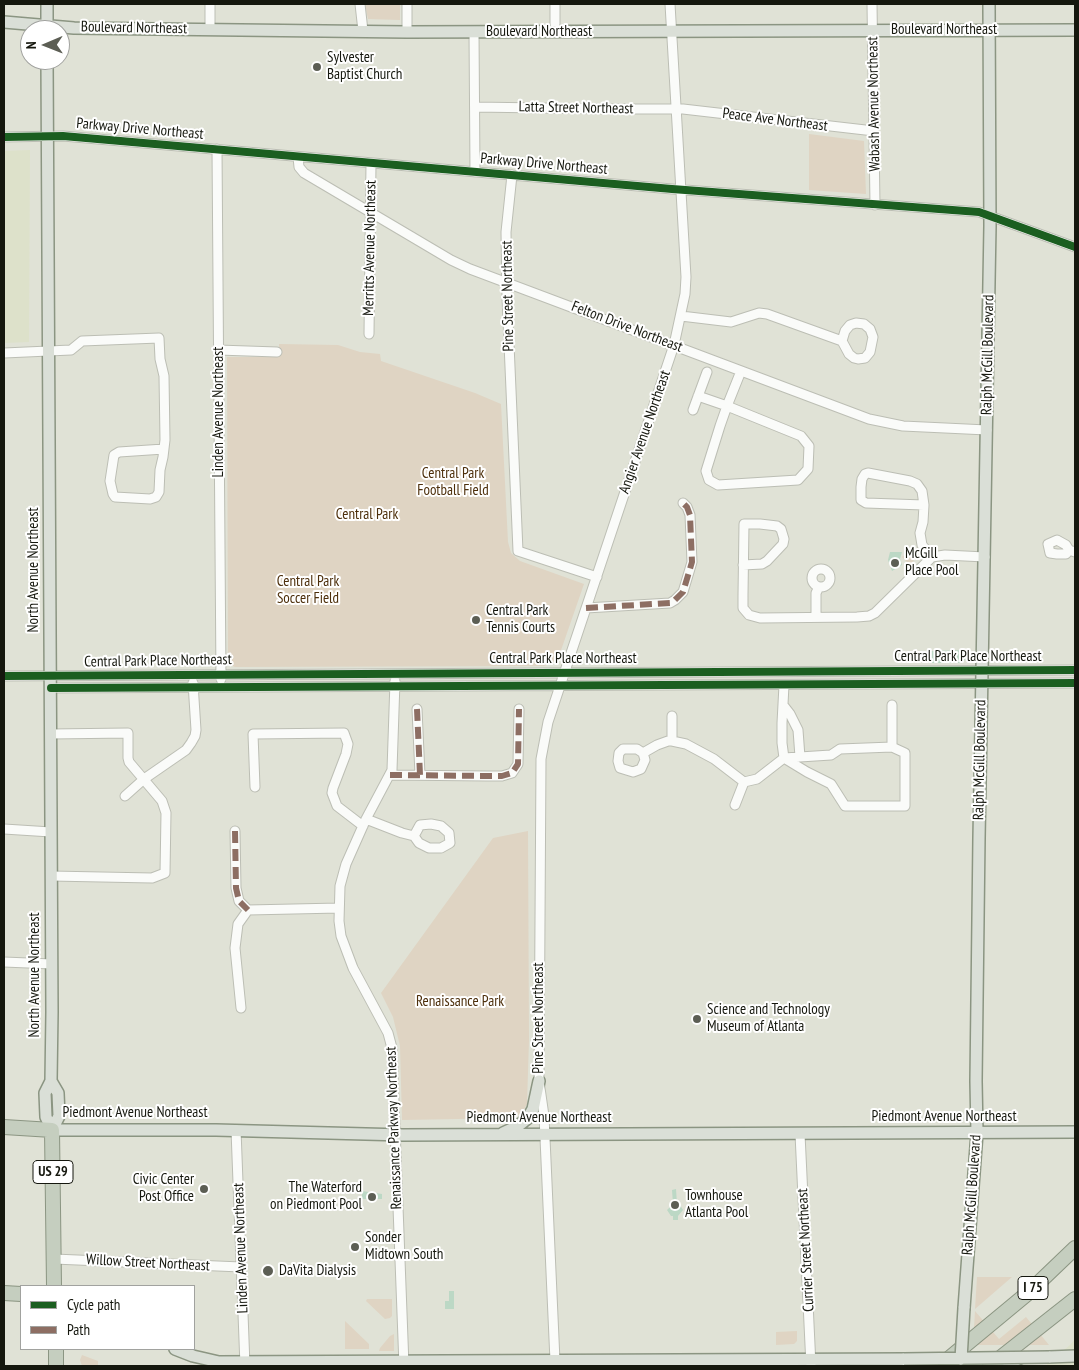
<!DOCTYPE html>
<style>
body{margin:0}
#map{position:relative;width:1079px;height:1370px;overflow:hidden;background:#e0e2d6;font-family:"PT Sans Narrow",sans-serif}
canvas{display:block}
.frame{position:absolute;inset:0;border:5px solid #15170e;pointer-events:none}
.legend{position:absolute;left:20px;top:1285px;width:175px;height:65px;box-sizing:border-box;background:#fff;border:1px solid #a1a29f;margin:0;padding:6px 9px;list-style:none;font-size:15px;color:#15170e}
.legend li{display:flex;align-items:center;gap:10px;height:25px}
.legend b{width:25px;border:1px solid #a1a29f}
.north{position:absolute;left:20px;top:20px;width:50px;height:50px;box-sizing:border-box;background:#fff;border:1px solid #a1a29f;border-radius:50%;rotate:269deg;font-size:14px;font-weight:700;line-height:20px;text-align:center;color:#15170e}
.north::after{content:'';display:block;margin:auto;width:18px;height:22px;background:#5c5e54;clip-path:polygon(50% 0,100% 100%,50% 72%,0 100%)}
</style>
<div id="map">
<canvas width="1079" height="1370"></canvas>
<div class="frame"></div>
<ul class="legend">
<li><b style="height:6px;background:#1b5e20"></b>Cycle path</li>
<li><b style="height:6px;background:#8d6e63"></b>Path</li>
</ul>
<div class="north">N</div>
</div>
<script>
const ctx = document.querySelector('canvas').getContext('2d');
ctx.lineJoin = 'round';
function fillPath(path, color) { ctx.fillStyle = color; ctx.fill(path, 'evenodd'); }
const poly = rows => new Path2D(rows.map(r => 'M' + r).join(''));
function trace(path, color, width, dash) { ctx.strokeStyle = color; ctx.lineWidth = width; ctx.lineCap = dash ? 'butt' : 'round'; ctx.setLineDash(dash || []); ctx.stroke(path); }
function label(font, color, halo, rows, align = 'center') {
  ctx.font = font + ' "PT Sans Narrow",sans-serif'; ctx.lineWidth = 4; ctx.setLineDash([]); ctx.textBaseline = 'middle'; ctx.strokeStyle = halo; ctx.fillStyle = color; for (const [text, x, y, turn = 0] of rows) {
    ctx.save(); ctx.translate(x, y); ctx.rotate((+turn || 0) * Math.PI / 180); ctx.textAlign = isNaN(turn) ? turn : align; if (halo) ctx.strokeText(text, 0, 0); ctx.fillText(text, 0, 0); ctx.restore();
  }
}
fillPath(poly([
 [30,150,29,342,4,343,4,151],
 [1075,1339,1075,1366,1045,1366,1070,1345]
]), '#dde1ca');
fillPath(poly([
 [365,4,400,4,400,20,368,19],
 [809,134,864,141,866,194,809,190],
 [279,344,338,345,360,352,380,354,381,361,475,393,501,404,508,542,511,553,520,561,584,584,559,656,555,662,544,666,235,667,230,665,228,662,227,357,279,357],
 [912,549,918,555,910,565,902,557],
 [528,831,529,1040,527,1104,522,1113,513,1118,402,1120,400,1046,393,1017,381,993,493,838],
 [977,1277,1012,1277,975,1309],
 [367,1299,392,1299,392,1316,390,1318,385,1319,366,1301],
 [975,1311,999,1339,1026,1317,1049,1345,973,1345],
 [345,1321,369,1344,369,1349,345,1349],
 [797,1331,797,1341,794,1344,776,1345,776,1332],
 [394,1334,394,1351,379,1351,380,1348,390,1336],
 [82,1355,98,1361,98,1366,82,1366,80,1360]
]), '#dfd4c3');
fillPath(poly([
 [890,552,902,552,900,559,902,565,892,571,888,560],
 [968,650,967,658,962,663,930,663,930,651],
 [676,1189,677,1204,680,1205,683,1210,678,1216,678,1220,673,1220,673,1216,671,1216,667,1210,673,1204,672,1190],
 [362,1191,382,1194,382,1199,362,1199],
 [449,1291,454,1291,454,1309,445,1309,445,1301,449,1301]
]), '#bcd8c5');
const minor = poly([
 [210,4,210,30],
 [360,4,363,31],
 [555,4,555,32],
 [872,4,875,205],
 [407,32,407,4],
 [474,32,475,172],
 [475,107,607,109,683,109,874,131],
 [4,137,63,136,672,189,979,212,1075,247],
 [217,149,221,679],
 [298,157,299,167,304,173,451,260,470,269,869,419,903,426,987,430],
 [512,175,506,232,507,298,518,551,597,577],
 [681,316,731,322,759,313,767,314,842,341,849,354,854,358,858,359,865,358,870,352,873,337,870,329,864,324,856,323,850,325,845,331,842,341],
 [369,334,371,163],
 [218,350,277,352],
 [4,353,71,350,82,341,159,338,160,359,164,376,165,440,163,457,160,470,159,492,156,497,150,499,115,497,113,494,110,481,114,455,119,452,164,449],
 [698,396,727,406,801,436,809,446,808,469,798,480,718,485,709,480,706,471,720,426,727,406,741,371],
 [693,410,707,372],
 [924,505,866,503,861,500,861,487,862,479,865,474,868,473,910,481,917,484,922,491,924,505,923,522,920,533,922,545,932,557],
 [1069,550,1066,545,1057,540,1048,544,1050,553,1057,554,1066,554,1069,550,1075,552],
 [743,565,762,564,767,561,783,544,784,539,781,529,777,526,760,524,744,524,743,595,743,608,749,615,760,618,857,617,869,616,875,613,932,557,945,555,985,557],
 '812 578a9 9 0 1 1 18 0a9 9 0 1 1-18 0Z',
 [586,608,670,603,675,600,683,592,692,562,690,515,687,507,683,503],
 [816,616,816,593,819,587],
 [4,676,1075,670],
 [395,681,392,770,366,819,346,864,340,886,339,921,341,936,353,968,388,1033,392,1048,404,1366],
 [51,688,1075,683],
 [783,705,790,714,798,730,800,757],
 [892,705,892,747],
 [417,709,420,775],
 [672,716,672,741],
 [51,734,128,733,128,758,129,762,162,801,166,813,165,873,152,878,51,876],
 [643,753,645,760,641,769,633,772,620,768,618,761,619,753,623,749,637,749,643,753,657,745,668,741,672,741,686,744,714,759,744,782,757,779,784,758,831,755,840,749,892,747,905,753,905,806,845,806,831,784,807,772,784,758],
 [784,758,782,743,782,723,784,685],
 [390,775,487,776,502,776,512,773,518,764,519,709],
 [255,787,253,734,344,733,348,744,346,754,333,788,332,793,337,806,363,826],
 [125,796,144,779,186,750,191,743,195,736,196,730,193,683],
 [735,805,744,782],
 [366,819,402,833,414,836,419,843,429,848,441,848,450,843,449,833,441,826,431,824,420,825,414,836],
 [4,829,51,832],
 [235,831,236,888,239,901,248,910],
 [4,962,52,964],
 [241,1008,235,948,238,924,248,910,339,908],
 [236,1130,245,1366],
 [800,1134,811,1366],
 [54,1259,241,1267],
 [555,1361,544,1116,539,1081,541,759,548,722,557,695,674,345,685,294,686,277,670,4]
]);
const major = poly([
 [47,4,47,30],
 [4,22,74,28,407,32,1075,30],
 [47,60,52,1012,51,1081,45,1093,46,1117,52,1130],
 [51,1081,58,1093,59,1116,52,1130],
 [52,1130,216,1130,403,1135,1075,1132],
 [503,1133,518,1126,528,1118,533,1109,539,1081],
 [964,1308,977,1133,976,1081,979,838,990,226,989,4],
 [175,1349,193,1356,219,1362,904,1359,916,1366],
 [1049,1357,1075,1356],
 [1004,1366,1020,1358]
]);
const highway = poly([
 [4,1127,52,1130,54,1286],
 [4,1293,21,1294],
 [56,1349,56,1366],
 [940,1366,1028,1293,1075,1248],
 [990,1366,1075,1299]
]);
trace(minor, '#bcbeb4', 11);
trace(major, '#8b9582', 14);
trace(highway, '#8b9582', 16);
trace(minor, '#fafbf9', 9);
trace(major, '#dadfd7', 11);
trace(highway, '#c5cebf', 14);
const majorBridge = poly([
 [904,1359,1049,1357],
 [961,1359,964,1308]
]);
trace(majorBridge, '#8b9582', 14, []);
trace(majorBridge, '#dadfd7', 11);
trace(poly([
 [586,608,670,603,675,600,683,592,692,562,690,515,687,507,683,503],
 [417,709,420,775],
 [390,775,487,776,502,776,512,773,518,764,519,709],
 [235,831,236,888,239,901,248,910]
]), '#8d6e63', 6, [12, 6]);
trace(poly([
 [4,137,63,136,672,189,979,212,1075,247],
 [4,676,1075,670],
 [51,688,1075,683]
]), '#1b5e20', 8);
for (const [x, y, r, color] of [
 [317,67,5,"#5c5e54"],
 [895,563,5,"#5c5e54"],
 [476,620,5,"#5c5e54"],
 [697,1019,5,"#5c5e54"],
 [204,1189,5,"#5c5e54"],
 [372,1197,5,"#5c5e54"],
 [675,1205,5,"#5c5e54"],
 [355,1247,5,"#5c5e54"],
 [268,1271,6,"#5c5e54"]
]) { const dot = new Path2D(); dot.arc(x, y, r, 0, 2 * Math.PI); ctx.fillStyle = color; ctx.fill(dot); trace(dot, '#fff', 2); }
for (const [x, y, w] of [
 [53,1172,40],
 [1033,1288,30]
]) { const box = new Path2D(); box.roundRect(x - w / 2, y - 11.5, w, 23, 4); ctx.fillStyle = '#fff'; ctx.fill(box); trace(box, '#15170e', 1); }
label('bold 14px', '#15170e', null, [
 ["US 29",53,1172],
 ["I 75",1033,1288]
]);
label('15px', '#15170e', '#fff', [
 ["Boulevard Northeast",134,28,1],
 ["Boulevard Northeast",944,30],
 ["Boulevard Northeast",539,32],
 ["Wabash Avenue Northeast",874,104,-91],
 ["Latta Street Northeast",576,108,1],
 ["Peace Ave Northeast",775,120,7],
 ["Parkway Drive Northeast",140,129,5],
 ["Parkway Drive Northeast",544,164,5],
 ["Merritts Avenue Northeast",370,248,-89],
 ["Pine Street Northeast",508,296,-91],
 ["Felton Drive Northeast",627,327,21],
 ["Ralph McGill Boulevard",988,355,-89],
 ["Linden Avenue Northeast",219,412,-90],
 ["Angier Avenue Northeast",645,432,-71],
 ["North Avenue Northeast",34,570,-90],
 ["Central Park Place Northeast",968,657],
 ["Central Park Place Northeast",563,659],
 ["Central Park Place Northeast",158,661,-1],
 ["Ralph McGill Boulevard",980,760,-89],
 ["North Avenue Northeast",35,975,-90],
 ["Pine Street Northeast",539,1018,-90],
 ["Piedmont Avenue Northeast",135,1113],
 ["Piedmont Avenue Northeast",944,1117],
 ["Piedmont Avenue Northeast",539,1118],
 ["Renaissance Parkway Northeast",394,1128,-92],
 ["Ralph McGill Boulevard",972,1195,-86],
 ["Linden Avenue Northeast",241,1248,-92],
 ["Currier Street Northeast",806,1250,-93],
 ["Willow Street Northeast",148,1263,3]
]);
label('15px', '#15170e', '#fff', [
 ["Sylvester",327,58],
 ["Baptist Church",327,75],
 ["McGill",905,554],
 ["Place Pool",905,571],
 ["Central Park",486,611],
 ["Tennis Courts",486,628],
 ["Science and Technology",707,1010],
 ["Museum of Atlanta",707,1027],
 ["Civic Center",194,1180,"right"],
 ["Post Office",194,1197,"right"],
 ["The Waterford",362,1188,"right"],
 ["on Piedmont Pool",362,1205,"right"],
 ["Townhouse",685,1196],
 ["Atlanta Pool",685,1213],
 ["Sonder",365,1238],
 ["Midtown South",365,1255],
 ["DaVita Dialysis",279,1271]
], 'left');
label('15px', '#4d2f0b', '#fff', [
 ["Central Park",453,474],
 ["Football Field",453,491],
 ["Central Park",367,515],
 ["Central Park",308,582],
 ["Soccer Field",308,599],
 ["Renaissance Park",460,1002]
]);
</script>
